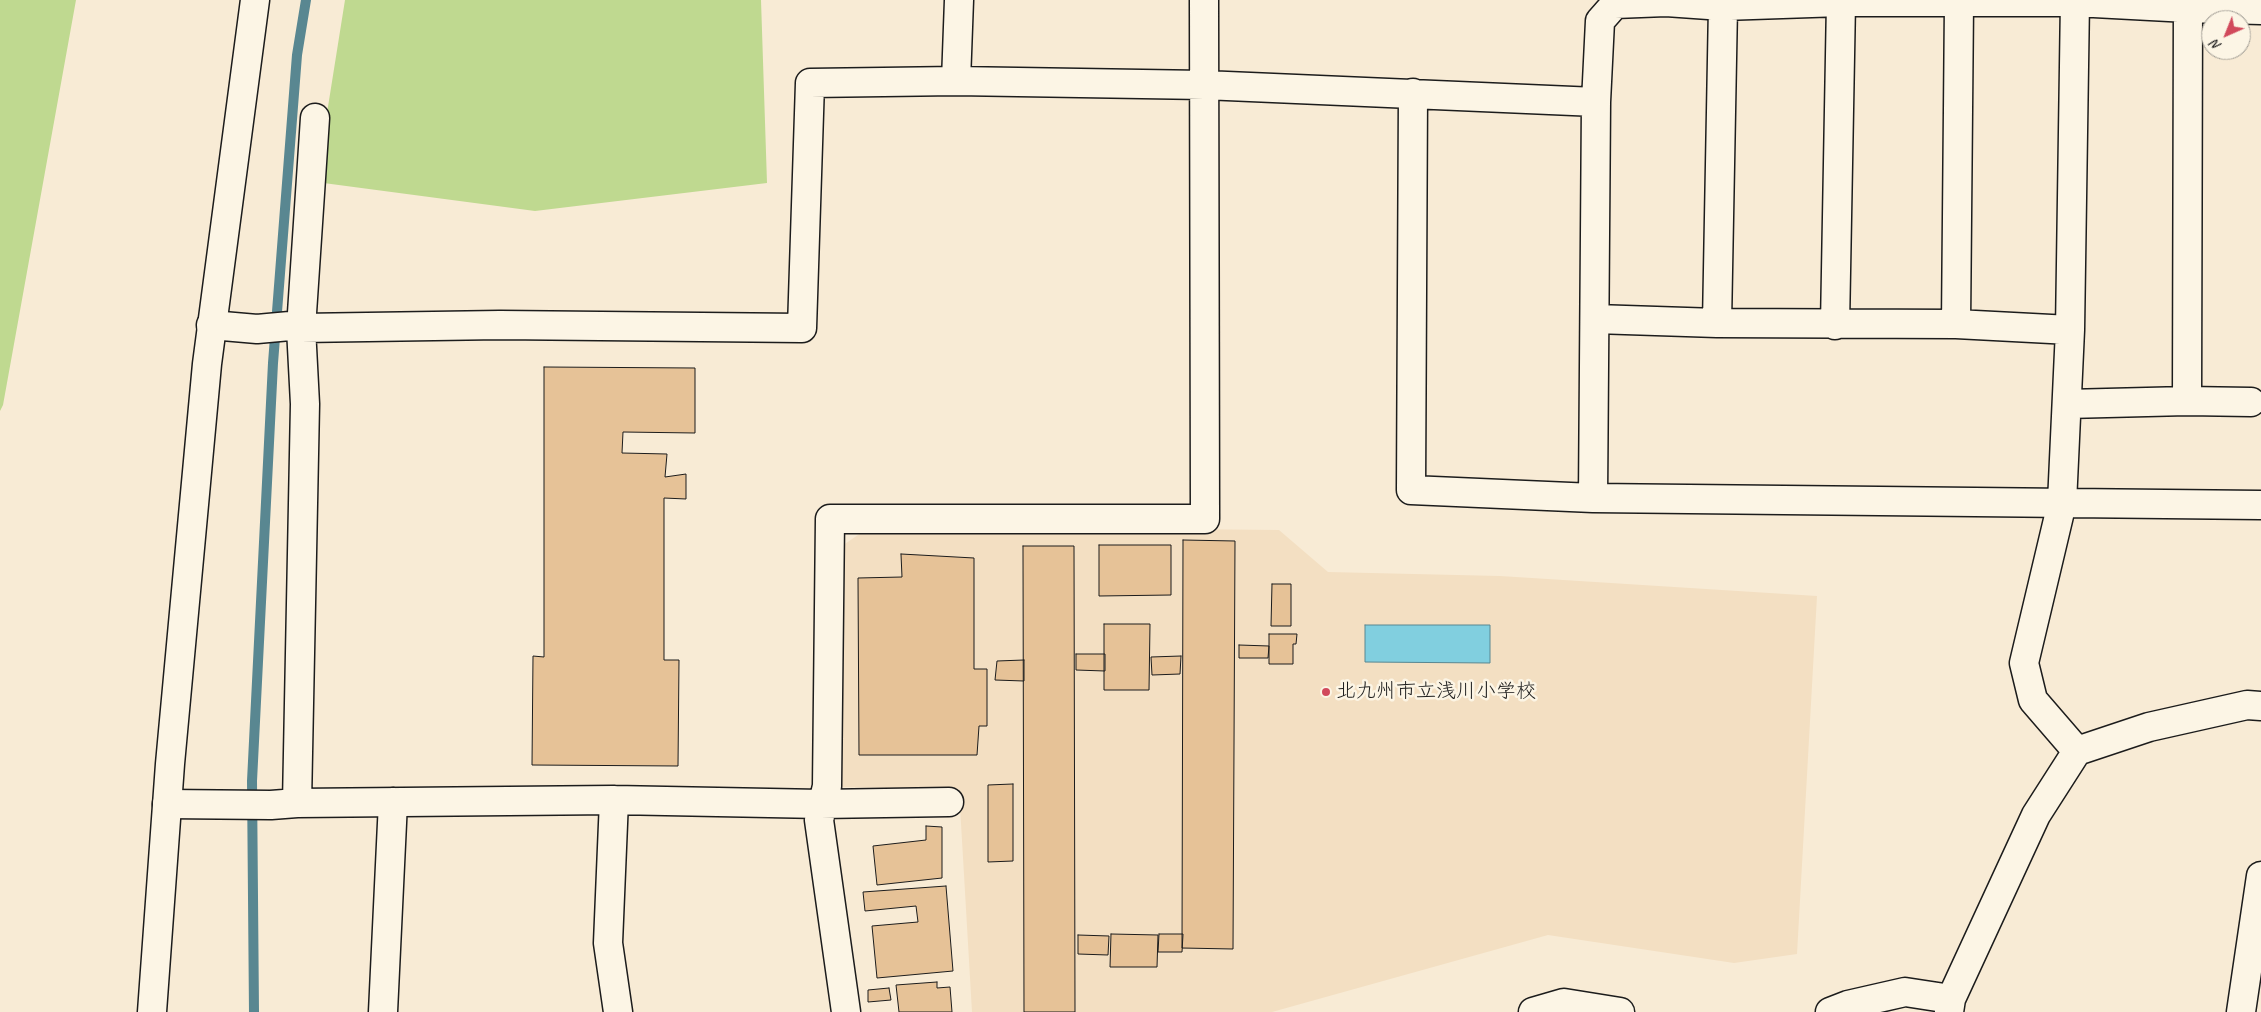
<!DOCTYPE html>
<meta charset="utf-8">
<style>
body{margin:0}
#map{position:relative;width:2261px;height:1012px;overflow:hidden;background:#f8ebd5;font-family:Caveat,sans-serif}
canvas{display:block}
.north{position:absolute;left:2201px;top:10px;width:50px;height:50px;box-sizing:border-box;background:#fcf5e5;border:1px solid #a29e95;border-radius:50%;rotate:224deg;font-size:14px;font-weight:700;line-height:20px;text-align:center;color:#1c1c1c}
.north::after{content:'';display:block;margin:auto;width:18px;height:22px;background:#d1495b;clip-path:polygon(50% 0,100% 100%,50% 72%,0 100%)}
</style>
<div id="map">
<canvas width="2261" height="1012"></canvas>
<div class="north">N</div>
</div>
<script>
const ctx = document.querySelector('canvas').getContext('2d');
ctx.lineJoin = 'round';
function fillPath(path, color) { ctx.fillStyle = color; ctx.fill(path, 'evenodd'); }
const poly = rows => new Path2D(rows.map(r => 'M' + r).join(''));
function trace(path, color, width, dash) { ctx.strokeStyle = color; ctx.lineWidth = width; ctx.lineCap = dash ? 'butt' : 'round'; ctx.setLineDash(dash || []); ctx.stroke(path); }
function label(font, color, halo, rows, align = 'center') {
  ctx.font = font + ' Caveat,"Klee One",sans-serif'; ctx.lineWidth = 5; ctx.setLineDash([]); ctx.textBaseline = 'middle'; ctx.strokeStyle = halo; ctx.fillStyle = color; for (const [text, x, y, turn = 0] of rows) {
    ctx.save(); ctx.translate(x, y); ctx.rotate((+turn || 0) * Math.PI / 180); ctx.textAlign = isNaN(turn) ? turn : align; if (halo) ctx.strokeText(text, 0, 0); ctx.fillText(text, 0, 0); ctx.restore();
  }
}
fillPath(poly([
 [871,526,1279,530,1328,572,1500,576,1817,596,1797,954,1734,963,1548,935,1272,1012,972,1012,959,789,839,787,839,548]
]), '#f3dfc2');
fillPath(poly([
 [0,0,76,0,3,405,0,411],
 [345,0,761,0,767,183,535,211,316,182]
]), '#bfd990');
const water = poly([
 [1365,625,1490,625,1490,663,1365,662,1365,625]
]);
fillPath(water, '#81cfdf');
trace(water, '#598791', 1);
trace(poly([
 [254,1012,252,781,273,363,297,55,306,0]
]), '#598791', 10);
const building = poly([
 [544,367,695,368,695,433,623,432,622,453,667,454,665,477,686,474,686,499,664,498,664,660,679,660,678,766,532,765,533,656,544,657,544,367],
 [1183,540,1235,541,1233,949,1182,948,1183,540],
 [1099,545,1171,545,1171,595,1099,596,1099,545],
 [1023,546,1074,546,1075,1012,1024,1012,1023,546],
 [901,554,974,558,974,669,987,669,987,726,979,726,977,755,859,755,858,578,902,577,901,554],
 [1272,584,1291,584,1291,626,1271,626,1272,584],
 [1104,624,1150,624,1149,690,1104,690,1104,624],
 [1269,634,1297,634,1296,644,1293,644,1293,664,1269,664,1269,634],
 [1239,645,1269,646,1268,658,1239,658,1239,645],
 [1076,654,1105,654,1105,671,1076,670,1076,654],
 [1181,656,1180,674,1152,675,1151,657,1181,656],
 [1024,660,1024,681,995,680,997,661,1024,660],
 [1013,784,1013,861,988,862,988,785,1013,784],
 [926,826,942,827,942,878,877,885,873,846,926,840,926,826],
 [946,886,953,971,877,978,872,926,918,922,916,906,865,911,863,892,946,886],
 [1111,934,1158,935,1157,967,1110,967,1111,934],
 [1159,934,1183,934,1182,952,1158,952,1159,934],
 [1078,935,1109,936,1108,955,1078,954,1078,935],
 [937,982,937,988,950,987,952,1012,899,1012,896,985,937,982],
 [889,988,891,1000,868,1002,868,990,889,988]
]);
fillPath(building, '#e6c297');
trace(building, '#1c1c1c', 1);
const minor = poly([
 [959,0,956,81,1204,85,1596,102],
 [2075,0,2070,330,2062,503,2024,663,2033,700,2077,751],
 [1723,6,1717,323,1956,324,2070,330],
 [2261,10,2188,8,2075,2,1841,2,1723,6,1666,2,1615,4,1600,21,1596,102,1593,498,2261,505],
 [1413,93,1411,490,1593,498],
 [1595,319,1717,323],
 [1956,324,1959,3],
 [211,325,257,329,290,326,301,328,500,325,802,328,810,83,956,81],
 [1835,325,1841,2],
 [2187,401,2188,0],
 [2067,404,2187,401,2251,402],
 [614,800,608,943,618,1012],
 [297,803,305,404,301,328,315,118],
 [167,804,271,805,297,803,614,800,821,804,949,802],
 [383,1012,393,802],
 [846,1012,819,820,827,786,830,519,1205,519,1204,0],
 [1533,1012,1564,1003,1620,1012],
 [1830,1012,1848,1005,1905,992,1951,999],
 [1949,1012,1951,999,2036,815,2077,751,2149,727,2247,705,2261,706],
 [2241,1012,2261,876]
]);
const tertiary = poly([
 [152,1012,170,764,207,364,255,0]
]);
trace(minor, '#1c1c1c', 31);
trace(tertiary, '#1c1c1c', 31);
trace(minor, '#fcf5e5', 28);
trace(tertiary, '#fcf5e5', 28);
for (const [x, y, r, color] of [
 [1326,692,5,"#d1495b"]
]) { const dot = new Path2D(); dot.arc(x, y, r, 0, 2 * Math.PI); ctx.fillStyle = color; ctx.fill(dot); trace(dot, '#fcf5e5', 2); }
label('20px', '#1c1c1c', '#fcf5e5', [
 ["北九州市立浅川小学校",1336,692]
], 'left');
</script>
